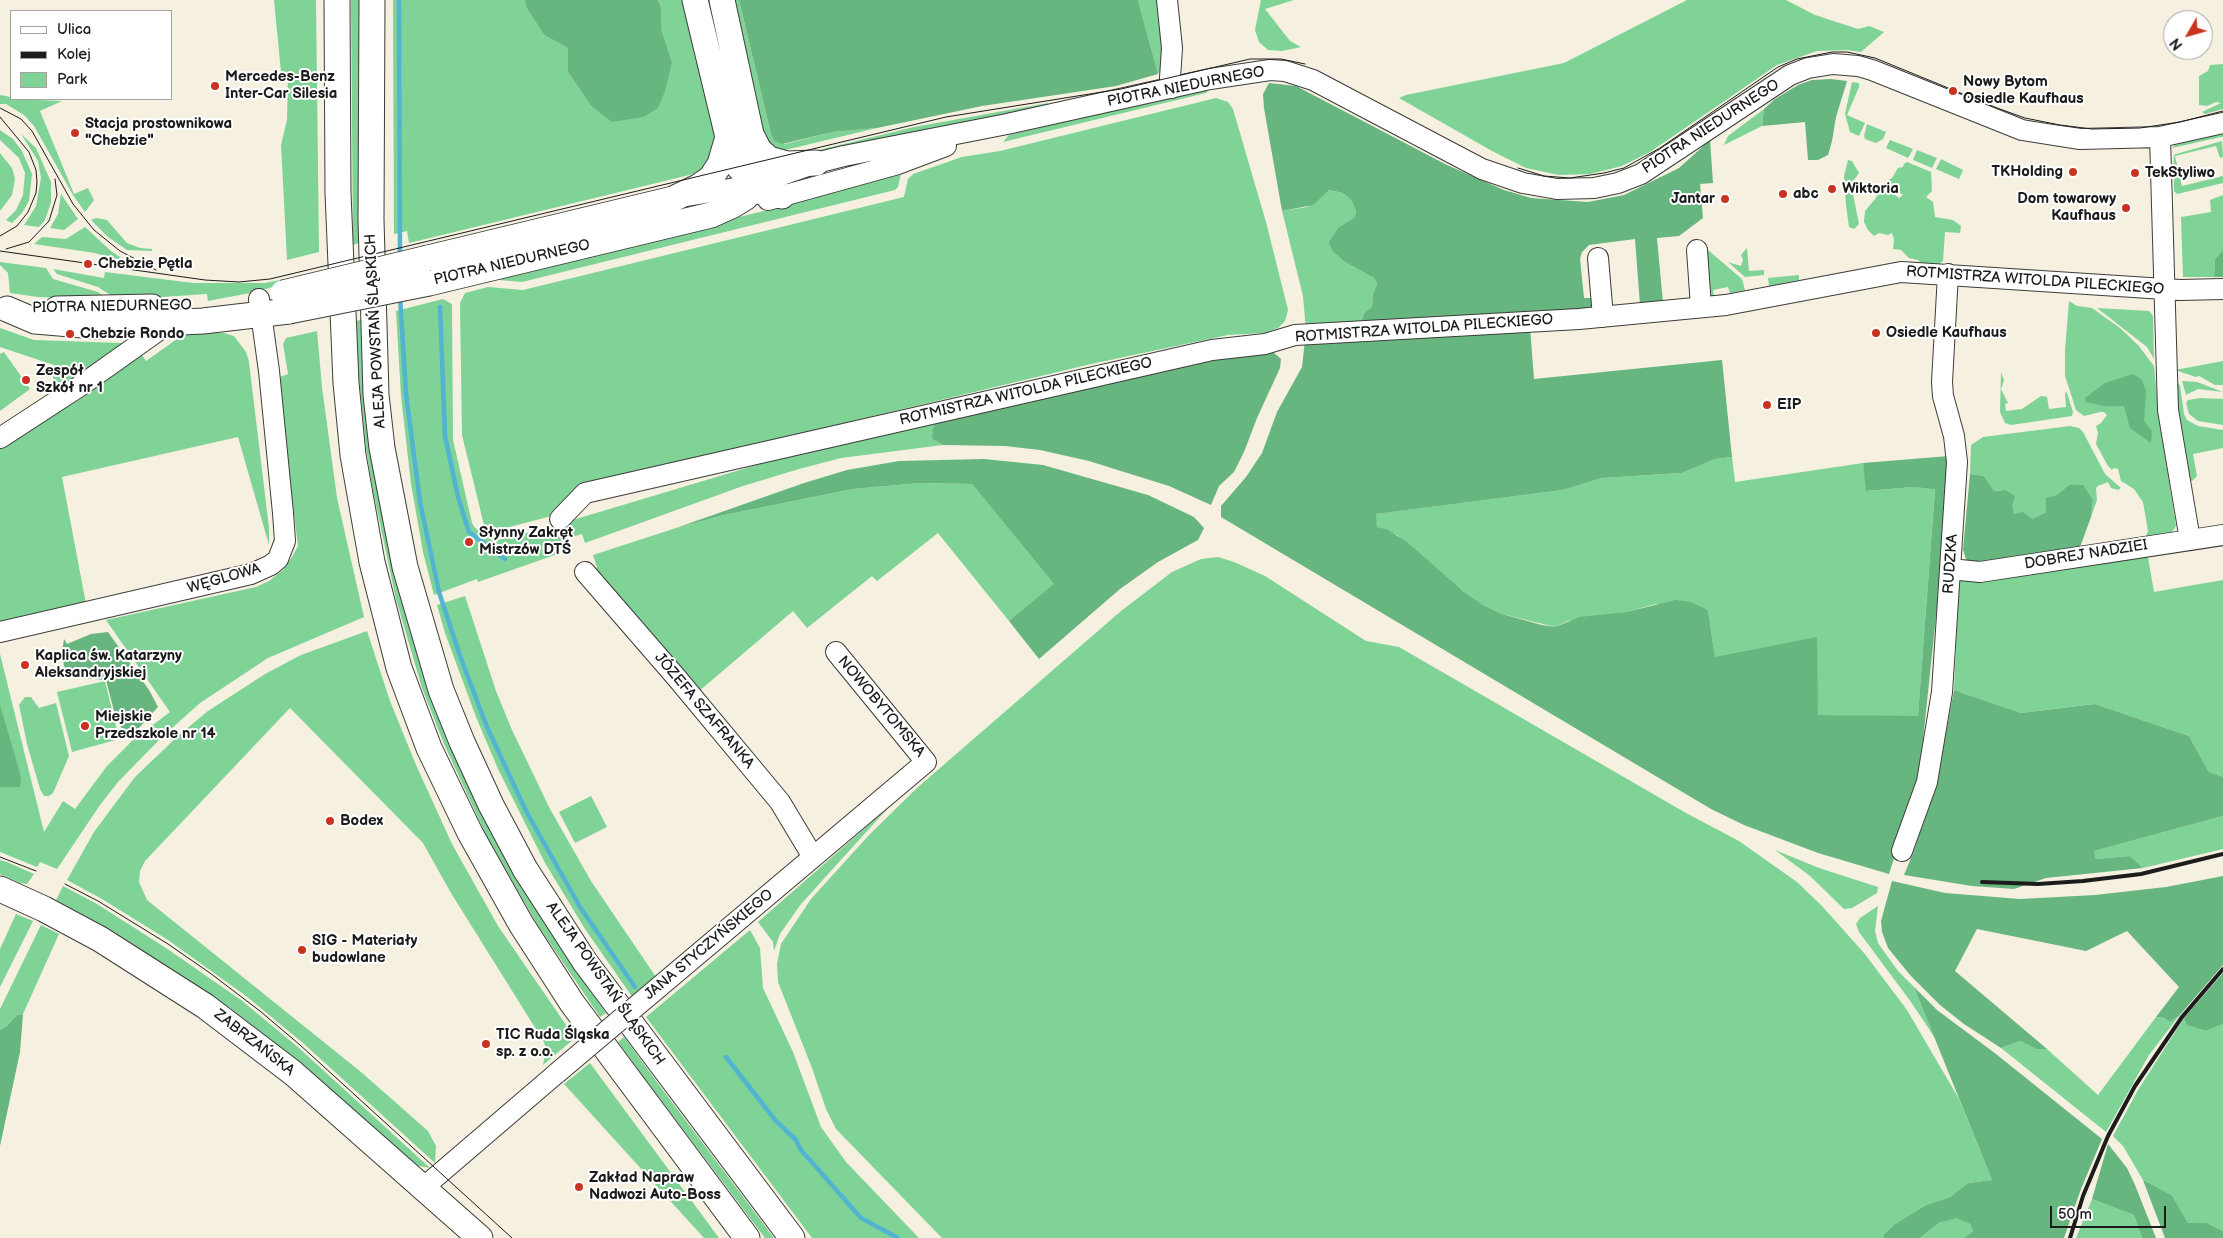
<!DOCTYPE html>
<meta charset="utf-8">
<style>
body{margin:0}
#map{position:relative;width:2223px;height:1238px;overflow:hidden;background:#f5f0e0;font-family:"Balsamiq Sans",sans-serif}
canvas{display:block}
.legend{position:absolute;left:10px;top:10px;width:162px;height:90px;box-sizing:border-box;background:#fff;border:1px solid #a4a4a4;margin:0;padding:6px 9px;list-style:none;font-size:15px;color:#1c1c1c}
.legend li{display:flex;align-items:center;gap:10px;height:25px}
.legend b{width:25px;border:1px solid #a4a4a4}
.north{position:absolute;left:2163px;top:10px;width:50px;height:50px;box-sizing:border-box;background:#fff;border:1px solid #a4a4a4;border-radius:50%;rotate:232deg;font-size:14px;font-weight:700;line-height:20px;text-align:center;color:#1c1c1c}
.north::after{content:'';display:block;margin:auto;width:18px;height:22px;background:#c8321e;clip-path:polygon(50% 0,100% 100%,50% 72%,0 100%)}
.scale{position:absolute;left:2050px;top:1206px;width:116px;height:22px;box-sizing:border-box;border:2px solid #1c1c1c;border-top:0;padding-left:6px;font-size:15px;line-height:18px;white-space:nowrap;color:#1c1c1c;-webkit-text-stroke:4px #fff;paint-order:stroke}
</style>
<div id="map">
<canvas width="2223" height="1238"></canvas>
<ul class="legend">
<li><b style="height:6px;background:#fff"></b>Ulica</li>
<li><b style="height:6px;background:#1c1c1c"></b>Kolej</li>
<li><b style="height:14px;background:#7fd396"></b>Park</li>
</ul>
<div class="north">N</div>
<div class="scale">50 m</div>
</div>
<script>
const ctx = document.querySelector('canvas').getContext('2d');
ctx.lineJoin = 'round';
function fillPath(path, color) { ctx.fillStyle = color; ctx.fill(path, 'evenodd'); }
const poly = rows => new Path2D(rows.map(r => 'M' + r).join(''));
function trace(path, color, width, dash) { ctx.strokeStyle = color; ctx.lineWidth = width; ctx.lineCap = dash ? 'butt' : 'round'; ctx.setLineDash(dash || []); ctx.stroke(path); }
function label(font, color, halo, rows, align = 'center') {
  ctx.font = font + ' "Balsamiq Sans",sans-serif'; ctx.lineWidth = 4; ctx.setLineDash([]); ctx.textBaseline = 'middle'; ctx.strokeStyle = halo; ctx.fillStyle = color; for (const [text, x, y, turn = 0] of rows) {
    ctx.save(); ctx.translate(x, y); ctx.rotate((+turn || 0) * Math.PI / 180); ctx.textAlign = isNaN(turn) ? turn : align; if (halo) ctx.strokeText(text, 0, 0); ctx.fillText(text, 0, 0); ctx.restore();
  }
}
fillPath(poly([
 [274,0,316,0,319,252,287,260,281,145,287,120,288,72,281,72],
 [351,0,359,0,361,242,353,245],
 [393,0,525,0,526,7,544,35,568,48,568,72,591,106,613,122,672,62,661,28,661,7,658,0,688,0,719,140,710,170,409,243,407,231,394,234],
 [729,0,739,0,771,134,785,144,833,132,877,128,781,151,765,145],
 [1138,0,1160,0,1164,64,1158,74],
 [1261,0,1294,0,1265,9,1290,41,1301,47,1282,51,1268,50,1259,42,1255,30],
 [1687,0,1786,0,1815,15,1858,29,1869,26,1884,32,1861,52,1847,50,1817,51,1777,65,1650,152,1622,166,1590,174,1559,175,1526,168,1492,151,1399,98,1406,95,1564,63],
 [2223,64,2223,109,2205,114,2202,112,2221,103,2216,102,2207,106,2199,105,2199,76,2208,71,2210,65],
 [1852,82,1859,83,1859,87,1847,115,1865,123,1859,136,1850,132,1845,114],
 [1211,87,1206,93,1003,142,1009,135],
 [0,95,11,97,11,99,62,101,40,111,74,194,88,188,94,200,85,212,73,195,34,126,24,115,6,104,0,104],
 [1216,98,1228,102,1233,109,1266,222,1288,310,1285,321,1278,328,1265,333,1228,335,1091,364,853,421,687,464,559,514,498,530,484,525,462,435,460,303,465,293,488,287,523,290,904,197,908,179,913,174,962,157,1000,151],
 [1048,103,1048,106,902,134,830,151,802,154,914,127],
 [1764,109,1762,126,1724,145,1728,136],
 [1867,124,1886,132,1883,139,1876,143,1865,139,1864,136],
 [0,130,13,139,22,151,32,174,29,201,22,213,12,223,6,220,16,210,23,195,25,173,19,158,0,140],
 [2223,133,2223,137,2221,137,2172,148,2175,145],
 [21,134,36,148,51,182,51,202,45,220,39,227,24,225,36,206,41,178,38,161],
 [1890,140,1913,149,1908,158,1886,148],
 [2222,141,2223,157,2220,158,2216,146,2175,156,2178,169,2173,169,2174,155,2176,154],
 [1917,150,1937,158,1932,168,1913,160],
 [0,153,12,168,15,179,12,195,0,211],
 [1941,159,1963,170,1959,179,1936,169],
 [1848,160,1852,161,1859,173,1851,184,1859,224,1854,229,1849,227,1846,205,1844,176],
 [1907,162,1931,172,1932,191,1926,197,1933,202,1935,217,1953,220,1961,226,1960,233,1945,232,1943,261,1936,266,1923,266,1918,260,1909,258,1901,250,1893,249,1894,240,1892,233,1888,235,1879,233,1874,236,1868,230,1864,222,1865,211,1876,198,1880,185,1899,198,1903,195,1885,182,1892,178,1898,168,1903,167,1904,164],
 [902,169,898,187,895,190,522,282,487,279,780,207],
 [2179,173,2182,186,2223,176,2223,183,2177,194,2174,191,2174,175],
 [1329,190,1343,193,1351,200,1356,211,1355,217,1339,227,1333,252,1345,262,1374,278,1377,283,1373,295,1372,307,1364,313,1360,325,1306,330,1303,296,1282,211,1307,207],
 [61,194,78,219,64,230,50,228,58,214],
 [2223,195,2223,250,2215,259,2214,277,2183,277,2181,217,2211,212,2210,200],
 [96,218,107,220,127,243,140,248,152,249,152,251,127,250,108,237,91,220],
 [85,227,111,251,129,263,95,253,34,244,42,237,66,239],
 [1702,245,1742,279,1745,290,1730,293,1728,287,1713,290,1714,296,1722,294,1722,297,1708,297],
 [1747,248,1749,271,1764,270,1764,275,1745,277,1728,262,1741,266,1743,260,1741,255],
 [0,262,46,268,53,279,98,292,110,300,38,297,10,293,8,273,0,265],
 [53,269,104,278,105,272,193,283,265,283,300,276,300,280,250,293,208,301,207,294,118,300,98,287,57,274],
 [1799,275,1799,280,1769,286,1768,278],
 [443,299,452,304,453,440,472,523,475,528,493,541,560,525,569,550,478,582,477,579,434,595,423,552,411,484,401,396,396,311],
 [2069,301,2077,306,2092,308,2120,328,2138,345,2154,366,2159,418,2176,526,2172,532,2146,536,2148,531,2143,502,2134,489,2121,481,2118,469,2114,468,2112,470,2108,466,2096,444,2098,433,2096,426,2101,423,2107,415,2104,412,2100,412,2084,416,2076,410,2065,376,2065,350],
 [2097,308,2149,311,2153,316,2154,359,2147,347],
 [363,319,397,574,570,961,606,1013,600,1017,537,924,486,835,444,744,422,688,396,599,373,491,366,448,359,378,356,321],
 [0,328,34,340,122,343,121,346,52,394,54,365,0,347],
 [317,331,322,387,337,498,364,617,268,658,200,703,162,737,118,782,100,805,57,869,40,862,37,867,0,852,0,654,44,832,63,801,75,809,107,766,133,740,170,712,106,620,256,587,269,581,283,570,292,557,298,546,277,378,288,374,283,344,286,338],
 [199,333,224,333,234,336,246,352,249,362,269,528,269,545,238,437,62,477,86,604,0,625,0,448,82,398,142,355,146,361,177,339,186,335],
 [4,352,30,389,0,411,0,354],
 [2223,361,2223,385,2215,385,2199,376,2196,377,2175,370],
 [2001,372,2004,380,2001,389,2008,403,2005,404,2006,411,2022,409,2041,396,2047,397,2049,409,2066,407,2065,392,2067,393,2073,412,2072,416,2011,425,2005,423,2000,412],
 [2174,376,2180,386,2184,414,2187,420,2198,426,2223,430,2223,448,2193,454,2197,476,2192,481,2185,478],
 [2182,381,2197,382,2223,392,2198,389,2186,395],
 [2201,398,2223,399,2223,425,2198,421,2189,414,2186,403,2188,400],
 [938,421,932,439,943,445,841,458,799,469,743,486,585,543,582,534,572,537,566,522,830,443],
 [2070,426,2079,428,2083,432,2105,474,2121,488,2118,490,2111,488,2108,482,2098,486,2096,488,2097,500,2091,517,2093,500,2069,485,2055,496,2046,512,2032,519,2014,515,2005,490,1994,491,1984,476,1970,474,1971,445,1983,437],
 [1732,457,1735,482,1863,463,1867,491,1913,487,1935,488,1918,717,1818,715,1715,657,1708,610,1656,604,1626,612,1568,621,1555,627,1502,614,1483,605,1463,591,1397,535,1377,527,1375,514,1563,490,1602,478,1682,473,1715,459],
 [920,483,972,484,1055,585,1009,621,938,533,877,581,872,576,807,628,793,611,698,692,594,571,597,567,593,555,676,528,724,515,853,489],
 [2147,552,2154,592,2223,580,2223,777,2209,772,2189,736,2095,704,2021,713,1954,690,1959,580,1974,581],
 [1218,557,1234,562,1265,576,1366,641,1399,647,1686,813,1739,841,1797,882,1822,906,1864,953,1907,1010,1959,1099,1992,1180,1968,1183,1950,1197,1926,1205,1895,1224,1884,1234,1884,1238,942,1238,836,1129,826,1109,812,1068,778,982,777,964,781,944,811,899,869,835,917,788,1121,611,1172,572,1201,559],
 [465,596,496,691,512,730,550,809,591,881,656,977,633,998,585,929,545,863,498,769,476,717,445,633,437,605],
 [367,631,390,701,416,765,452,844,498,926,575,1038,543,1065,546,1050,544,1042,451,893,423,843,290,708,145,861,140,871,139,882,147,900,361,1072,428,1131,436,1146,435,1163,303,1043,246,996,168,940,102,899,67,880,94,832,117,801,135,777,179,735,208,711,265,674,301,655],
 [105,681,119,739,72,752,57,692],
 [25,697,31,697,39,708,56,703,69,756,53,793,49,796,44,796,40,789,27,744,19,705],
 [591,796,607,827,575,843,559,812],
 [888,808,801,904,780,934,774,951,773,942,758,922],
 [2223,816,2223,849,2143,868,2130,856,2096,859,2094,851],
 [1775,850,1819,868,1878,887,1877,893,1852,908,1844,909,1810,876],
 [0,860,7,862,34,874,27,884,20,883,0,874],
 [63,886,97,904,166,948,241,1000,299,1048,430,1168,419,1166,409,1159,302,1064,230,1008,114,932,56,900],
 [1878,906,1875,931,1878,943,1898,971,1914,987,1935,1038,1911,1002,1859,932,1856,924,1860,918],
 [16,914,33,921,0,987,0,949],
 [41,925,59,934,23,1014,17,1015,7,1026,0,1030,0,1009],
 [750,930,760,948,763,988,793,1052,821,1127,846,1162,919,1238,812,1238,646,1017],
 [2179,1016,2149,1055,2106,1132,2001,1048,2020,1041,2036,1049,2047,1049,2098,1095,2156,1017,2164,1018,2170,1022],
 [2184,1018,2188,1025,2206,1031,2223,1024,2223,1231,2207,1223,2188,1223,2172,1195,2143,1180,2123,1146,2113,1136,2138,1090],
 [624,1037,662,1089,774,1238,765,1238,645,1079,618,1042],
 [590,1063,719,1238,704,1238,564,1084],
 [2092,1199,2134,1215,2142,1238,2076,1238],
 [1956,1217,1970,1224,1973,1231,1964,1238,1920,1238,1939,1223]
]), '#7fd396');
fillPath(poly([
 [525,0,658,0,661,7,661,28,672,62,665,91,658,108,643,117,612,122,591,106,568,72,568,48,544,35,526,7],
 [739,0,1138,0,1158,74,1116,86,982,106,877,128,833,132,782,144,775,141,771,134],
 [1831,79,1847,81,1836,117,1832,141,1828,155,1818,160,1808,160,1805,122,1762,126,1764,109,1775,99,1798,85,1812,80],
 [1269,83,1296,86,1447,165,1504,190,1531,198,1588,202,1624,195,1679,168,1710,140,1713,183,1700,184,1703,218,1679,236,1657,238,1663,303,1640,305,1635,239,1589,245,1582,252,1580,259,1584,298,1594,298,1594,308,1591,310,1360,325,1364,313,1372,307,1373,295,1377,283,1374,278,1345,262,1333,252,1329,242,1339,227,1355,217,1356,211,1351,200,1343,193,1329,190,1313,205,1282,211,1264,108,1263,94],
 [2223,250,2223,277,2214,277,2215,259],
 [1530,328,1534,379,1722,360,1732,457,1715,459,1682,473,1602,478,1563,490,1376,514,1377,527,1388,530,1407,542,1463,591,1483,605,1502,614,1542,625,1555,627,1580,617,1626,612,1676,600,1690,602,1708,610,1715,657,1817,637,1818,715,1918,716,1935,489,1913,487,1866,491,1863,463,1949,456,1940,578,1919,778,1889,874,1818,853,1744,825,1711,809,1221,517,1221,506,1246,477,1262,453,1277,412,1302,367,1305,340],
 [1260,352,1273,352,1281,359,1280,368,1257,418,1244,452,1234,472,1219,486,1211,505,1169,486,1089,461,1040,450,1005,446,943,445,932,439,933,428,938,421,1180,367],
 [2133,374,2142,380,2146,391,2144,421,2152,431,2151,443,2130,428,2124,406,2103,406,2086,402,2085,398,2105,383],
 [984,459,1043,465,1148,495,1194,517,1204,528,1198,540,1158,562,1120,589,1039,659,1009,621,1054,584,972,484,920,483,853,489,724,515,676,528,804,483,847,470,899,461],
 [1970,474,1984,476,1994,491,2005,490,2015,496,2012,506,2014,514,2023,512,2032,519,2046,512,2046,498,2055,496,2069,485,2083,485,2093,500,2091,517,2080,547,1976,566,1967,562,1963,550],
 [108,632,149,690,158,707,138,729,123,731,115,715,106,680,71,677,64,666,62,652,64,639,67,644,91,634],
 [1954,690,2021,713,2095,704,2189,736,2209,772,2223,777,2223,816,2094,851,2096,859,2130,856,2143,868,2046,878,2014,889,1972,886,1904,875,1913,853,1937,781],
 [0,705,18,766,21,778,20,787,0,787],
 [2223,876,2223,965,2179,1016,2170,1022,2164,1018,2156,1017,2179,987,2127,931,2086,951,1977,929,1955,971,2047,1049,2036,1049,2020,1041,2001,1048,1964,1024,1940,1005,1910,975,1888,948,1882,932,1881,921,1892,881,1945,893,2020,899,2095,895,2166,887],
 [2223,973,2223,1024,2206,1031,2187,1025,2184,1018],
 [1914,987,1937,1010,1996,1054,2102,1139,2081,1189,2064,1238,1964,1238,1973,1231,1970,1224,1956,1218,1939,1223,1920,1238,1884,1238,1884,1234,1895,1224,1926,1205,1950,1197,1968,1183,1992,1180],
 [23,1014,20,1052,0,1146,0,1030,7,1026,17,1015],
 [2108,1144,2127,1168,2135,1185,2156,1238,2142,1238,2134,1215,2092,1199],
 [2143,1180,2172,1195,2188,1223,2207,1223,2223,1231,2223,1238,2165,1238]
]), '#67b57f');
trace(poly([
 [399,0,400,256],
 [400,296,406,394,420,502,439,592,460,656,487,727,526,811,580,907,635,987],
 [440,307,445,436,458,497,469,532,505,559],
 [726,1057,775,1120,796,1140,801,1150,861,1218,898,1238]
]), '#53b4d2', 4.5);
const minor = poly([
 [1167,0,1172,48,1170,78,1172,88],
 [2160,137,2168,410,2190,540],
 [687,196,753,185,816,163,844,156,1007,124,1210,79,1270,70,1285,71,1313,80,1482,169,1523,183,1557,189,1594,188,1618,183,1641,174,1790,75,1808,68,1833,64,1858,66,1872,70,2022,130,2047,134,2080,139,2160,137,2223,123],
 [768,200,898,164,946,146],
 [1697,250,1701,307],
 [1598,258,1603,317],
 [0,438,83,384,169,323],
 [560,519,585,493,1212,350,1265,344,1295,335,1579,319,1726,305,1901,272,2180,290,2223,289],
 [1950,569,1980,572,2223,535],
 [585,572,676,677,780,802,813,857],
 [0,632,251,574,271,565,278,559,285,541,283,513,269,371,259,299],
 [1902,851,1927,782,1942,692,1957,462,1954,436,1943,396,1942,382,1948,274],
 [659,987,926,762,836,652],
 [424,1187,557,1073]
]);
const major = poly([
 [337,0,338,193,346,383,353,455,372,562,399,668,429,748,470,833,521,924,572,1003,747,1238],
 [372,0,371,220,376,395,382,448,405,567,441,690,462,742,491,805,525,869,585,962,792,1238],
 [695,0,728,137,738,166,761,192,782,196],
 [753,138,759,150,769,159,787,164,816,163],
 [428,258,673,199,698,187,711,178,720,164,728,137],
 [429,283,711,215,733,205,746,197,753,185,757,162,722,0],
 [7,309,35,321,95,326,203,321,289,311],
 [57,309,152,307],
 [0,889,44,909,100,939,205,1006,293,1073,480,1238]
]);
trace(minor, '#3d3c39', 22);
trace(major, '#3d3c39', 27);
trace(minor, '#fff', 20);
trace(major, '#fff', 25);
trace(poly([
 [0,108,21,119,32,131,73,204,94,230,120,251,156,270],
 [0,117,29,152,36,170,37,182,36,193,28,212,17,226,0,236],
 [1518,168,1544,176,1570,178,1604,173,1624,168,1660,148,1778,67,1797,59,1832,52,1847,52,1875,58,1997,108,2025,118,2060,125,2092,129,2140,128,2180,122,2223,111],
 [6,249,29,242,49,221,57,195,55,179],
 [0,251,205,280,239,282,270,279,946,117,1121,89,1250,59,1281,59,1305,64],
 [0,857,36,871],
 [65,884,98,901,168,944,210,973,260,1011,300,1045,512,1238]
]), '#1c1c1c', 1);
trace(poly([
 [1982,882,2038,884,2083,881,2141,874,2223,854],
 [2070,1238,2083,1196,2108,1136,2135,1086,2182,1017,2223,969]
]), '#1c1c1c', 4);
const minorBridge = poly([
 [557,1073,659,987]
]);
const majorBridge = poly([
 [283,293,428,258],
 [289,311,429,283]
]);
trace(minorBridge, '#3d3c39', 22, []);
trace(majorBridge, '#3d3c39', 27, []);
trace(minorBridge, '#fff', 20);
trace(majorBridge, '#fff', 25);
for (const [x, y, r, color] of [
 [215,86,5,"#c8321e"],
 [1953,91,5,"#c8321e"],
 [75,133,5,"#c8321e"],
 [2073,172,5,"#c8321e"],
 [2135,173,5,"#c8321e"],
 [1832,189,5,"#c8321e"],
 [1783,194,5,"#c8321e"],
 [1725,199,5,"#c8321e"],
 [2126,208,5,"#c8321e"],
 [88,264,5,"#c8321e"],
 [1876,333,5,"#c8321e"],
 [70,334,5,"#c8321e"],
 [26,380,5,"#c8321e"],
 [1767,405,5,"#c8321e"],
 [469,542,5,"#c8321e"],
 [25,665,5,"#c8321e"],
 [85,726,5,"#c8321e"],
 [330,821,5,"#c8321e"],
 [302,950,5,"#c8321e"],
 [486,1044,5,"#c8321e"],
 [579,1187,5,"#c8321e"]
]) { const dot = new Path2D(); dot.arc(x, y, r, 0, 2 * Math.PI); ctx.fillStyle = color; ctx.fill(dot); trace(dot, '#fff', 2); }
label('bold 15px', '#1c1c1c', '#fff', [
 ["Mercedes-Benz",225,77],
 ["Inter-Car Silesia",225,94],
 ["Nowy Bytom",1963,82],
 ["Osiedle Kaufhaus",1963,99],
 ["Stacja prostownikowa",85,124],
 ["\"Chebzie\"",85,141],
 ["TKHolding",2063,172,"right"],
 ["TekStyliwo",2145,173],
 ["Wiktoria",1842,189],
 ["abc",1793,194],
 ["Jantar",1715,199,"right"],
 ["Dom towarowy",2116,199,"right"],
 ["Kaufhaus",2116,216,"right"],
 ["Chebzie Pętla",98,264],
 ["Osiedle Kaufhaus",1886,333],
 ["Chebzie Rondo",80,334],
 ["Zespół",36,371],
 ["Szkół nr 1",36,388],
 ["EIP",1777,405],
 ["Słynny Zakręt",479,533],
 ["Mistrzów DTŚ",479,550],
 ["Kaplica św. Katarzyny",35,656],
 ["Aleksandryjskiej",35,673],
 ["Miejskie",95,717],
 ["Przedszkole nr 14",95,734],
 ["Bodex",340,821],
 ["SIG - Materiały",312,941],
 ["budowlane",312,958],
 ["TIC Ruda Śląska",496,1035],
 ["sp. z o.o.",496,1052],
 ["Zakład Napraw",589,1178],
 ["Nadwozi Auto-Boss",589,1195]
], 'left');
label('15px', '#1c1c1c', '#fff', [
 ["PIOTRA NIEDURNEGO",1186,87,-11],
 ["PIOTRA NIEDURNEGO",1711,127,-33],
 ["PIOTRA NIEDURNEGO",512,263,-13],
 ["ROTMISTRZA WITOLDA PILECKIEGO",2035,281,4],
 ["PIOTRA NIEDURNEGO",112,307,-1],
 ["ROTMISTRZA WITOLDA PILECKIEGO",1424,329,-4],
 ["ALEJA POWSTAŃ ŚLĄSKICH",376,331,-93],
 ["ROTMISTRZA WITOLDA PILECKIEGO",1026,392,-13],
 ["DOBREJ NADZIEI",2086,555,-9],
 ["RUDZKA",1951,564,-86],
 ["WĘGLOWA",224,579,-16],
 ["NOWOBYTOMSKA",881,707,50],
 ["JÓZEFA SZAFRANKA",704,711,50],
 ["JANA STYCZYŃSKIEGO",709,945,-40],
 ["ALEJA POWSTAŃ ŚLĄSKICH",605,984,55],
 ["ZABRZAŃSKA",254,1043,38]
]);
</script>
